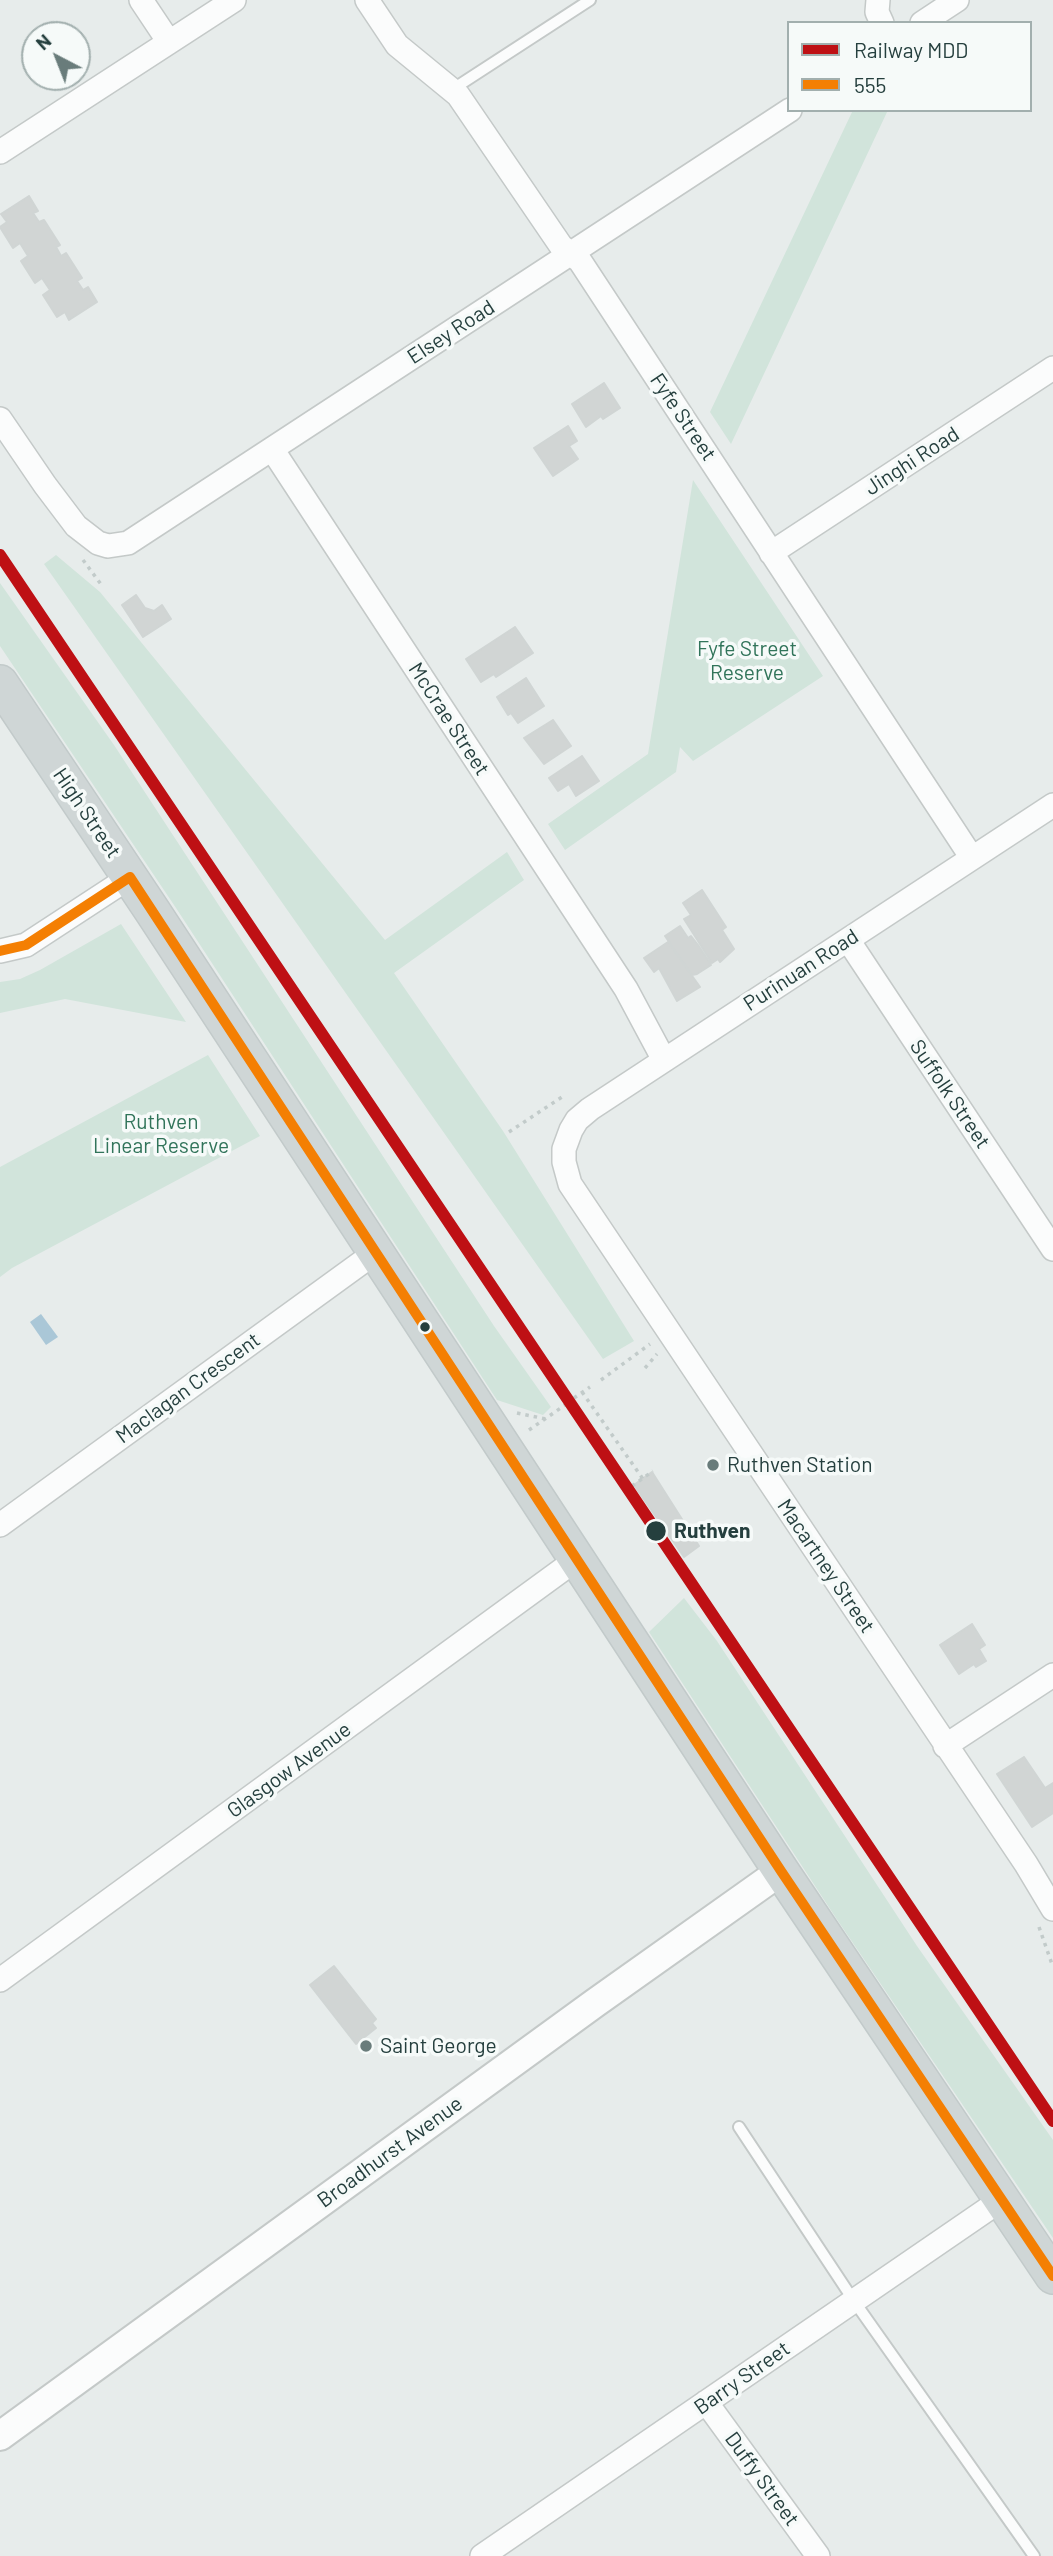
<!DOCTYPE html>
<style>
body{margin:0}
#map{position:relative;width:1053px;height:2556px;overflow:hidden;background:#e7eceb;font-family:Barlow,sans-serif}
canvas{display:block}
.legend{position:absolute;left:787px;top:21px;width:245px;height:91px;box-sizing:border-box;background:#f6faf9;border:2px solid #a2afae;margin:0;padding:9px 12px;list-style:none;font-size:21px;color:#253f3e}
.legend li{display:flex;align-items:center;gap:14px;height:35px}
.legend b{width:35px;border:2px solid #a2afae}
.north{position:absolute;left:21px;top:21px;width:70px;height:70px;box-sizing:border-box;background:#f6faf9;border:2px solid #a2afae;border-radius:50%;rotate:318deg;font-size:19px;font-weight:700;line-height:28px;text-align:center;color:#253f3e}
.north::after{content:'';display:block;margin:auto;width:24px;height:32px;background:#697c7b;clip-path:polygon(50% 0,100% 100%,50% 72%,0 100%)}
</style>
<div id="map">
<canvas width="1053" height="2556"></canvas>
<ul class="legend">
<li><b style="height:9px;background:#be1014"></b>Railway MDD</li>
<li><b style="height:9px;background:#f47f03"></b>555</li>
</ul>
<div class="north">N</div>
</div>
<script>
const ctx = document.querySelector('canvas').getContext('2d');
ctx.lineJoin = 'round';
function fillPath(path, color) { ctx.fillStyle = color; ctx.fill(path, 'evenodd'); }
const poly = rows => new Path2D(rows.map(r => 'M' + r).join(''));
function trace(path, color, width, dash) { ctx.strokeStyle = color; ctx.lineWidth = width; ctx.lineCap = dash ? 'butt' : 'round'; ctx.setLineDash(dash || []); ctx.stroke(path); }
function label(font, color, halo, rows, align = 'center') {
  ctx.font = font + ' Barlow,sans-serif'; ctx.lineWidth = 7; ctx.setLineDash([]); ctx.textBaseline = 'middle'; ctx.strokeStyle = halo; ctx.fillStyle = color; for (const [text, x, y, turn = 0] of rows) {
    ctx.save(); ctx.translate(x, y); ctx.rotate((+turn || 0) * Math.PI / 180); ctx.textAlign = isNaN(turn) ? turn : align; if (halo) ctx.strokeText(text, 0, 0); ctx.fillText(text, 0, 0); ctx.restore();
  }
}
fillPath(poly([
 [853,110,888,110,731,444,710,412],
 [693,480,823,676,693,761,680,747,676,772,565,850,548,824,648,754],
 [56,555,100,592,385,940,507,852,524,880,394,973,503,1131,634,1341,603,1359,44,564],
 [0,583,114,745,494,1326,551,1407,543,1415,497,1400,176,908,0,646],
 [121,924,186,1022,65,999,0,1013,0,982,20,979,40,970],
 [208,1055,260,1136,12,1268,0,1277,0,1167],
 [684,1598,717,1641,917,1946,1053,2140,1053,2238,836,1918,649,1632]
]), '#d1e4db');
fillPath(poly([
 [41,1314,58,1337,46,1345,30,1322]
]), '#aac7d7');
const building = poly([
 [29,196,38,211,33,213,39,222,44,220,60,245,56,247,61,256,66,253,82,278,77,281,83,290,88,287,97,302,69,320,65,312,57,317,43,295,50,290,42,278,35,283,21,261,28,256,20,243,13,248,0,227,7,222,1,214,29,196],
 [604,383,620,408,603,419,601,416,586,427,572,404,604,383],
 [568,426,577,441,569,446,578,459,553,476,534,448,568,426],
 [136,595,145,608,154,611,162,605,171,619,143,637,122,605,136,595],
 [515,627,533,653,496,677,494,674,481,682,466,659,515,627],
 [526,678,544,706,518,723,511,713,508,715,497,697,526,678],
 [553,720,571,746,544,764,524,738,553,720],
 [582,756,599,781,576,796,569,784,558,791,549,778,582,756],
 [702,890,726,927,722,930,734,949,720,962,718,959,712,963,684,919,691,915,683,903,702,890],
 [680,926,688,938,691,936,698,945,711,965,697,974,692,975,665,936,680,926],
 [668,942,700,987,677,1001,659,968,654,972,644,958,668,942],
 [652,1472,699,1546,684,1557,634,1485,652,1472],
 [972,1624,985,1645,979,1649,986,1661,976,1667,974,1664,959,1674,940,1645,972,1624],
 [1024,1757,1045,1788,1053,1783,1053,1813,1032,1827,997,1774,1024,1757],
 [334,1966,376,2019,372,2023,376,2028,356,2044,310,1985,334,1966]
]);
fillPath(building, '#d1d5d4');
trace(building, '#d0d5d4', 2);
const service = poly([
 [453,89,590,0],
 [739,2127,854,2301,1034,2556]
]);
const minor = poly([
 [141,0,169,42],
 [367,0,397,45,458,95,561,246,580,261,972,858],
 [878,0,877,12,882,23],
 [922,23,957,0],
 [0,152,234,0],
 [0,419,45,485,76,526,98,543,108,546,128,543,790,110],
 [272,449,626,989,664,1060],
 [771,553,1053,368],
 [1053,805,590,1109,577,1120,571,1130,564,1149,564,1162,570,1184,1026,1864,1053,1909],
 [848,940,1053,1249],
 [0,951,26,945,130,877],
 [0,1525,376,1252],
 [945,1746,1053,1675],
 [0,1980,577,1559],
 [706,2402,818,2556],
 [482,2556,1001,2200]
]);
const tertiary = poly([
 [0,2436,595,2003,781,1871]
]);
const primary = poly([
 [0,683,153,912,781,1871,1053,2276]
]);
trace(service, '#c4c9c8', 14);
trace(minor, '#c4c9c8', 26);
trace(tertiary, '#c4c9c8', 32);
trace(primary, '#c2caca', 38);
trace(poly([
 [83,560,103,587],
 [509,1132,562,1097],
 [645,1368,657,1354],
 [601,1380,650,1344],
 [582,1392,643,1479],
 [574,1398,590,1387],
 [517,1413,546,1419],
 [529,1430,565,1405],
 [632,1486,653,1471],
 [1039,1927,1053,1967]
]), '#c2cbca', 3.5, [3.5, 5]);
trace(service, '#fbfcfc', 10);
trace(minor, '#fbfcfc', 23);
trace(tertiary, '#fbfcfc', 28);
trace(primary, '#cfd6d6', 35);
trace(poly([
 [130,877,781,1871,1053,2276],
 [0,951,26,945,130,877]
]), '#f47f03', 10);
trace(poly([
 [0,555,1053,2121]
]), '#be1014', 12);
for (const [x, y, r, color] of [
 [425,1327,6,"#253f3e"],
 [713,1465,7,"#697c7b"],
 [656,1531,11,"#253f3e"],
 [366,2046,7,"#697c7b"]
]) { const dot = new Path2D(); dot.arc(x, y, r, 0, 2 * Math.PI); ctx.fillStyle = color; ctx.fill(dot); trace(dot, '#f6faf9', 2.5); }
label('21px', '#253f3e', '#f6faf9', [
 ["Elsey Road",451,332,-33],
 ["Fyfe Street",683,417,56],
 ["Jinghi Road",912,461,-33],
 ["McCrae Street",449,719,57],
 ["High Street",87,813,56],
 ["Purinuan Road",801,970,-33],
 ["Suffolk Street",950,1094,56],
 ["Maclagan Crescent",188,1388,-36],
 ["Macartney Street",826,1566,56],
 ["Glasgow Avenue",289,1770,-36],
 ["Broadhurst Avenue",390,2152,-36],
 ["Barry Street",742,2378,-35],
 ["Duffy Street",762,2479,54]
]);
label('21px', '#31745a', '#f6faf9', [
 ["Fyfe Street",747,649],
 ["Reserve",747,673],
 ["Ruthven",161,1122],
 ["Linear Reserve",161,1146]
]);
label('21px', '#253f3e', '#f6faf9', [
 ["Ruthven Station",727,1465],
 ["Saint George",380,2046]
], 'left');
label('bold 21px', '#253f3e', '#f6faf9', [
 ["Ruthven",674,1531]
], 'left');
</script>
